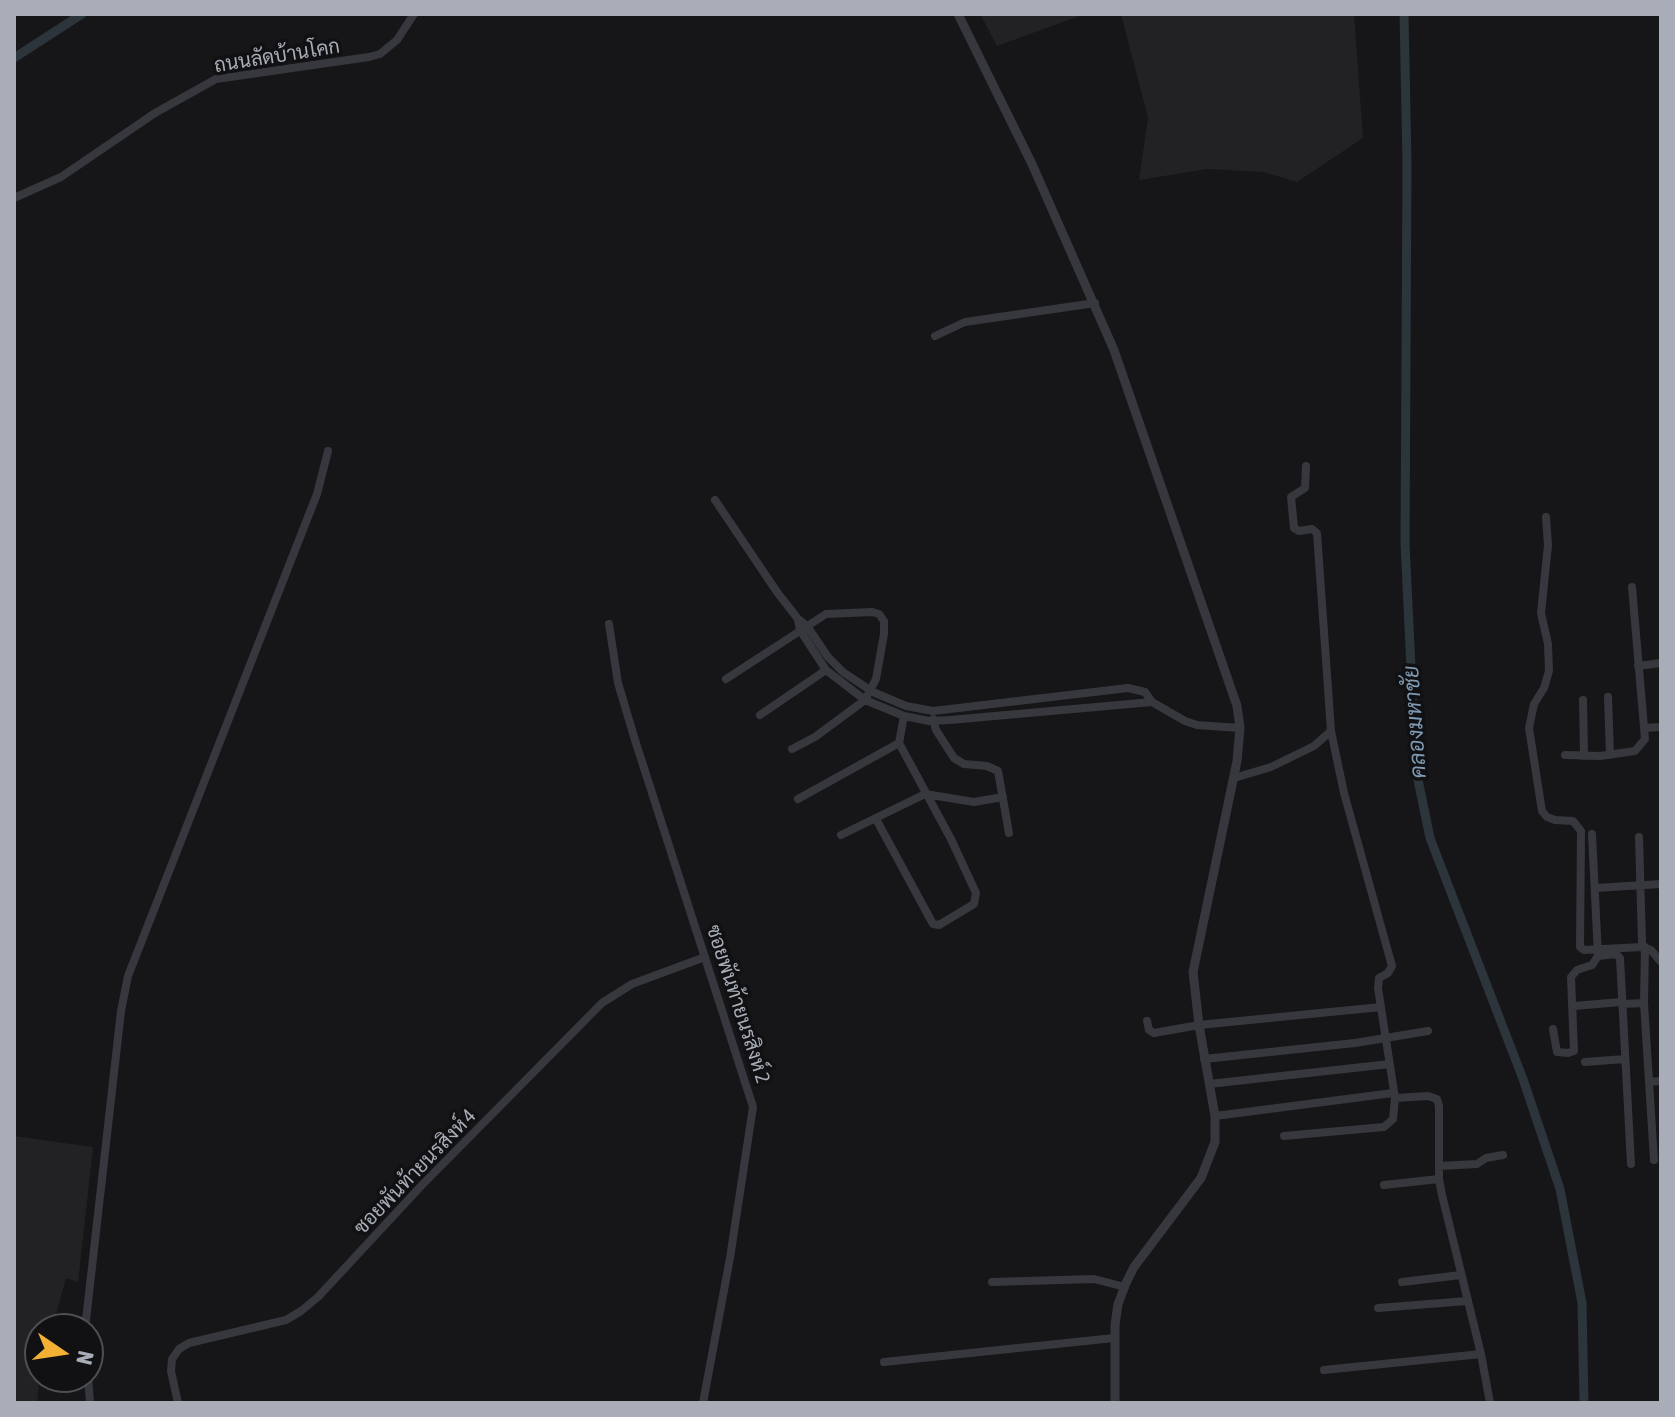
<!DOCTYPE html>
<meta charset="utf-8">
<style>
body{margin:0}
#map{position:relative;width:1675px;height:1417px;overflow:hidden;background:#161618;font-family:"Asap Condensed",sans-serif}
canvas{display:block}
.frame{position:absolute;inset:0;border:16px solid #a8adb8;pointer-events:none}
.north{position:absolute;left:24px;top:1313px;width:80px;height:80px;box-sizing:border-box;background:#111113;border:2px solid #4d4f55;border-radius:50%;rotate:103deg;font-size:22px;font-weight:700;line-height:32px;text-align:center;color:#a8adb8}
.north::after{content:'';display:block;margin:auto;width:28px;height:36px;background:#f2b134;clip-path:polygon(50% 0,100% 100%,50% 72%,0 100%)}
</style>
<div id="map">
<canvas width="1675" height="1417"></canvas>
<div class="frame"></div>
<div class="north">N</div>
</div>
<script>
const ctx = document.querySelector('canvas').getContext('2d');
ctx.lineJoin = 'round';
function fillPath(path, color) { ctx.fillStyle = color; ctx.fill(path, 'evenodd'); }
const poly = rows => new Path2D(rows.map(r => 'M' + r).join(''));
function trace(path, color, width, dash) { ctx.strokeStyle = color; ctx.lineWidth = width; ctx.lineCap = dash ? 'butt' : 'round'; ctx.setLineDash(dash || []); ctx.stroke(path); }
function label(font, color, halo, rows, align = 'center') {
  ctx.font = font + ' "Asap Condensed",Sarabun,sans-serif'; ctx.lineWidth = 7; ctx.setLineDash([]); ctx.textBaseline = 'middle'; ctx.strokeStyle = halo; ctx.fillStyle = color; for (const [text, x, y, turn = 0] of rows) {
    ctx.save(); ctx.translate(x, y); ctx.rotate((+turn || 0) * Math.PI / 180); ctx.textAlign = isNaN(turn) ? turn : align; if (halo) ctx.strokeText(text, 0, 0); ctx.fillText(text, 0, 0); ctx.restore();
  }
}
fillPath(poly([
 [980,14,1085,14,997,46],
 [1121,14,1354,14,1363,138,1297,182,1264,172,1208,169,1139,180,1148,118],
 [14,1136,93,1147,78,1282,66,1278,52,1329,40,1329,40,1373,37,1403,14,1403]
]), '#222225');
trace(poly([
 [1404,14,1407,164,1405,544,1416,770,1430,838,1523,1079,1560,1189,1582,1303,1584,1403],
 [14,58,82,14]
]), '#2c353c', 9);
trace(poly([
 [14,198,61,177,155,113,216,79,369,57,380,54,397,40,414,14],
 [935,336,965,322,1095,303],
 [715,500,777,592,798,619,807,626,828,657,843,672,873,692,906,706,933,711,1128,688,1145,692,1152,702,1185,721,1197,725,1240,728],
 [1546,517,1548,545,1541,613,1548,644,1549,671,1544,688,1534,704,1529,728,1542,811,1547,817,1555,820,1573,821,1581,831,1580,947,1584,950,1642,947,1651,950,1661,962],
 [798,620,800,630,826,670,865,700,904,716,929,721,950,720,1152,702],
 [609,624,618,683,635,740,753,1107,730,1258,703,1403],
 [1638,666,1661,663],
 [726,679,826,614,872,612,879,614,884,621,884,634,876,679,865,700,815,737,792,749],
 [1608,697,1610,755],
 [1583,700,1584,756],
 [760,715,826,670],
 [933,719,936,730,954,758,964,764,987,766,998,771,1009,833],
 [1644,728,1661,727],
 [1565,755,1600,756,1635,751,1645,739,1632,587],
 [1234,778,1271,767,1314,746,1331,731],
 [798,799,899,743,904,716],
 [876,819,933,924,939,925,974,904,976,893,951,839,899,743],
 [841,835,925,794,974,802,1003,797],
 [1639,837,1642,942],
 [1595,888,1661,884],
 [1645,947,1644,1003,1654,1160],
 [1598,956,1616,954,1620,958,1631,1164],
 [1622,1004,1644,1003],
 [1574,1006,1621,1002],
 [1147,1021,1149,1030,1154,1033,1199,1025,1381,1007],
 [1553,1029,1557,1052,1568,1053,1574,1051,1571,977,1577,970,1592,965,1598,956,1592,834],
 [1204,1059,1355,1043,1428,1031],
 [1585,1062,1625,1059],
 [1649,1082,1661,1081],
 [1209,1084,1390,1064],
 [1395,1098,1428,1096,1437,1099,1439,1106,1439,1179,1442,1195,1481,1354,1490,1403],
 [1215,1116,1393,1093],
 [1284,1136,1384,1127,1393,1119,1395,1098,1378,988,1379,978,1388,973,1392,966,1344,793,1331,731,1317,533,1312,529,1299,531,1294,528,1291,497,1305,488,1306,466],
 [1439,1166,1477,1164,1486,1158,1503,1155],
 [1384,1185,1439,1179],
 [992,1282,1094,1279,1125,1287],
 [1402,1282,1461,1275],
 [1378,1308,1467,1301],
 [85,1329,121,1011,128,976,317,494,328,451],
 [884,1362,1114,1338],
 [1324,1370,1481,1354],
 [88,1377,90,1403],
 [178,1403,171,1371,172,1359,179,1349,189,1343,286,1320,301,1311,318,1297,422,1185,602,1003,632,984,705,957]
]), '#37383d', 8);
trace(poly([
 [958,14,1032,164,1114,350,1237,706,1240,728,1237,761,1193,972,1199,1025,1215,1116,1215,1142,1201,1178,1134,1267,1126,1283,1118,1304,1115,1325,1115,1403]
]), '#37383d', 9);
label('20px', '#a8adb8', '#111113', [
 ["ถนนลัดบ้านโคก",277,56,-9],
 ["ซอยพันท้ายนรสิงห์ 2",738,1004,72],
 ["ซอยพันท้ายนรสิงห์ 4",415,1172,-46]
]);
label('italic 22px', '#7f9bb3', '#111113', [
 ["คลองมหาชัย",1415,722,-94]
]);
</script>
